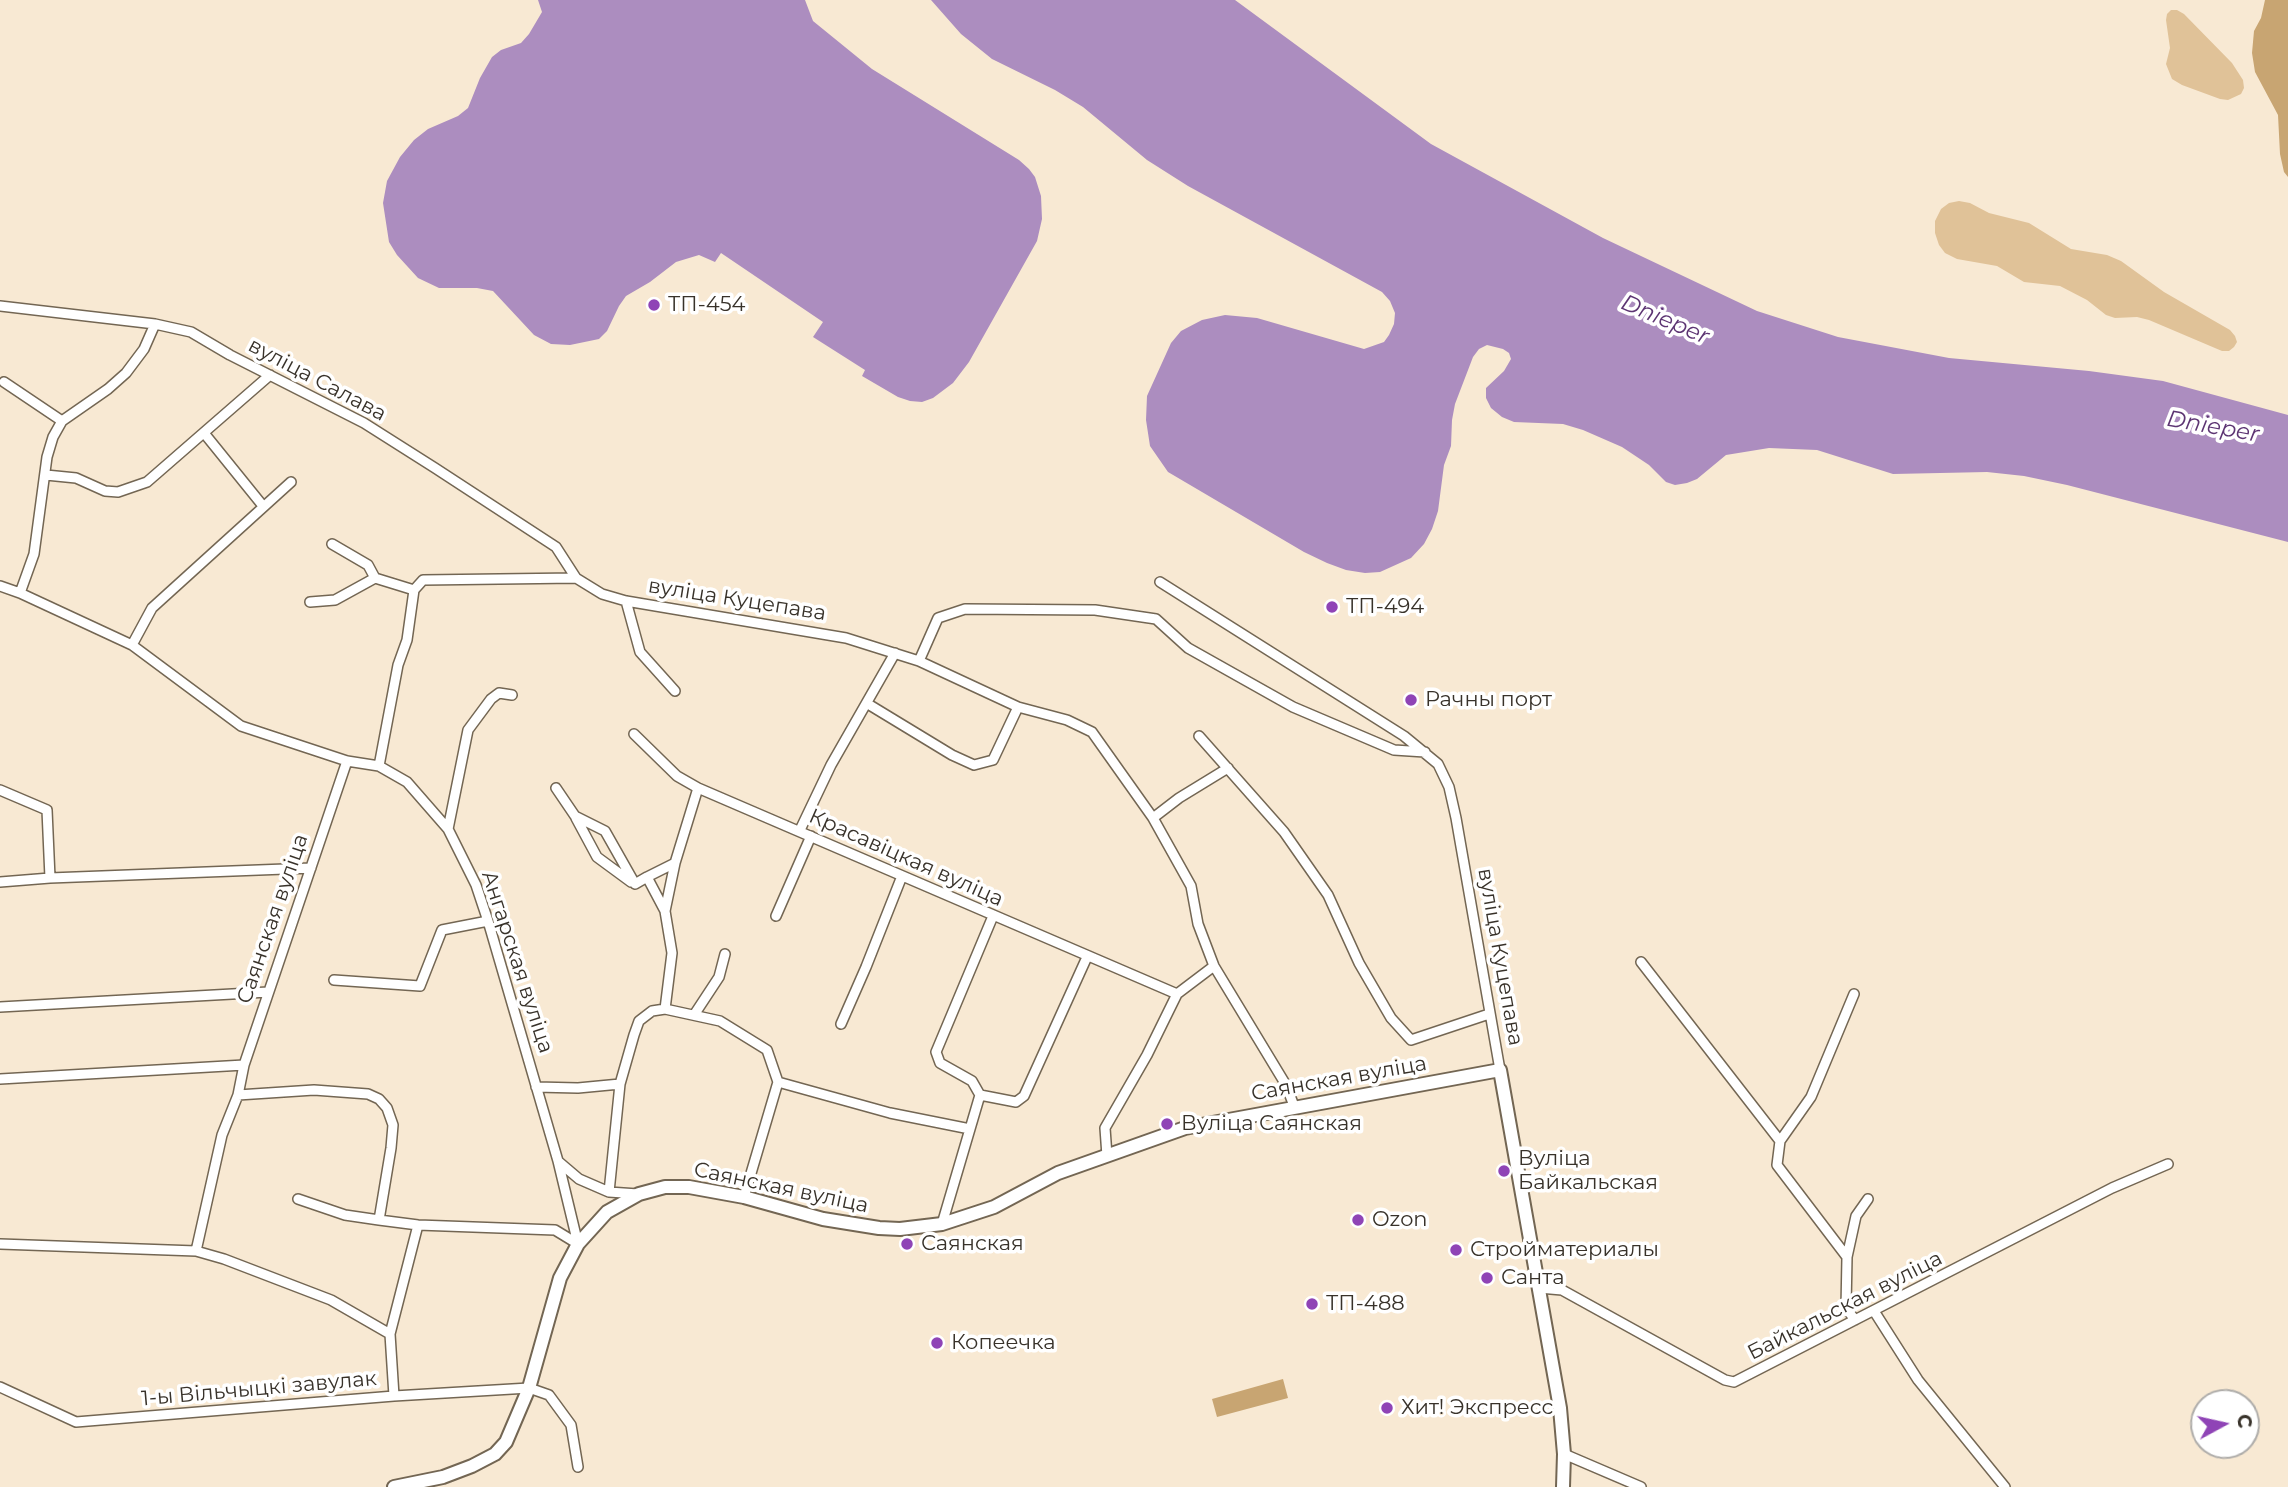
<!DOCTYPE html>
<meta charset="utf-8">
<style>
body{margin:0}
#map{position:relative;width:2288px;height:1487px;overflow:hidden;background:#f8e9d3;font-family:Montserrat,sans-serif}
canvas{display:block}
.north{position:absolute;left:2190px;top:1389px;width:70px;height:70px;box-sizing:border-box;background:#fff;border:2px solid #afadaa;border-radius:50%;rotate:82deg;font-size:19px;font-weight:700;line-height:28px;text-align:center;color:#38322a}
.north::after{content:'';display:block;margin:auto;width:24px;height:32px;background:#8f44b6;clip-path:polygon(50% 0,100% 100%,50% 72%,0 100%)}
</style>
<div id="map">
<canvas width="2288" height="1487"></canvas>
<div class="north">С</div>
</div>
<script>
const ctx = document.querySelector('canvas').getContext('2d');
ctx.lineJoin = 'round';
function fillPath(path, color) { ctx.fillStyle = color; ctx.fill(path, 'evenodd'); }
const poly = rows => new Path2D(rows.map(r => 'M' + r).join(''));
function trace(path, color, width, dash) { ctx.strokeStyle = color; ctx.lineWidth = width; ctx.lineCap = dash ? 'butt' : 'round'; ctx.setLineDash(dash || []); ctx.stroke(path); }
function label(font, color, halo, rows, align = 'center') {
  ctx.font = font + ' Montserrat,sans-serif'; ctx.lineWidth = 7; ctx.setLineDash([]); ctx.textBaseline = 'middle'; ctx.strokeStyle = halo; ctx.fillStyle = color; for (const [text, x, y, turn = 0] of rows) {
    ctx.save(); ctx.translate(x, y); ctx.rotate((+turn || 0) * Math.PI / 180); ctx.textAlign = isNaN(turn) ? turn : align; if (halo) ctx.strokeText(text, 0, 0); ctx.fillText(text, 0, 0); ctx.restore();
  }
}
fillPath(poly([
 [2171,10,2177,10,2184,14,2232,63,2243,80,2244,88,2241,94,2228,100,2220,99,2182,85,2172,79,2166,64,2170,48,2166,20,2167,14],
 [1959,201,1970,203,1989,213,2029,223,2071,249,2107,255,2121,261,2164,292,2230,330,2235,336,2237,342,2234,347,2229,351,2222,351,2149,320,2137,317,2115,318,2106,315,2087,300,2060,286,2024,282,1997,266,1957,259,1945,253,1939,245,1935,233,1935,221,1941,209,1949,203]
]), '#e0c298');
fillPath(poly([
 [2265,0,2288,0,2288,177,2284,172,2280,154,2278,115,2255,72,2252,53,2254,31,2261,18],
 [1283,1379,1288,1398,1217,1417,1212,1399]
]), '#c8a572');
fillPath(poly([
 [538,0,805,0,813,21,872,69,1019,160,1029,169,1035,177,1041,196,1042,219,1037,241,969,362,953,383,933,398,922,402,910,401,898,397,862,376,865,370,813,337,823,322,721,253,715,262,699,255,676,262,650,282,626,296,619,306,607,331,599,339,570,345,551,344,534,335,493,291,477,288,439,288,418,278,397,255,389,242,383,203,387,181,400,157,414,140,428,129,458,116,468,108,480,78,492,57,501,50,521,43,529,34,542,12],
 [931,0,1235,0,1431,144,1603,238,1757,311,1838,337,1949,358,2089,371,2163,381,2288,415,2288,542,2067,485,2024,476,1987,472,1893,474,1817,450,1769,448,1726,455,1697,479,1687,483,1675,485,1666,482,1649,465,1622,447,1583,430,1563,424,1514,422,1502,417,1491,408,1486,398,1486,388,1504,371,1511,359,1509,353,1503,349,1487,345,1479,349,1473,357,1455,404,1452,420,1451,446,1444,465,1438,511,1432,529,1424,544,1411,558,1380,572,1365,573,1346,570,1327,563,1304,552,1168,472,1150,446,1146,420,1147,396,1171,343,1181,331,1202,320,1225,315,1257,318,1364,349,1384,342,1389,335,1394,324,1395,313,1390,301,1382,292,1188,186,1147,160,1083,107,1055,90,992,59,961,34]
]), '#ac8dbf');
const minor = poly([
 [0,306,155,324,191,332,230,355,364,423,435,468,556,547,576,578,602,594,626,601,846,638,919,661,1018,707,1067,720,1092,732,1153,818,1191,886,1198,924,1214,966,1286,1085,1294,1106],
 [4,382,62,421],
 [204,433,263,506],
 [46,475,76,478,105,491,118,492,147,482,270,375],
 [332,544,368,565,375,578,414,590],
 [1160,582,1404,736,1438,764,1449,787,1456,818,1500,1070],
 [0,586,20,593,132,645,241,726,347,761,379,766,407,782,448,829,476,885,488,921,558,1161,578,1244],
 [20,593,34,554,47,457,53,437,62,421,108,389,126,373,144,349,155,324],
 [626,601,640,652,675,691],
 [310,602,335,600,375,578],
 [132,645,152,608,291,482],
 [919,661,938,618,965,609,1095,610,1156,619,1188,648,1293,707,1394,750,1425,752],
 [868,704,952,755,974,765,993,760,1018,707],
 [634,734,677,776,698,788,1177,994],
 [1199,736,1284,832,1328,895,1359,963,1391,1018,1411,1040,1489,1014],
 [379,766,398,665,407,640,414,590,423,580,576,578],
 [556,788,575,816,605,831,635,884,647,877],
 [0,790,47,810,50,878],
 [576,818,597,857,631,882],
 [1153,818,1179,798,1228,768],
 [448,829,468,730,491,699,499,693,512,695],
 [800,830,831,765,895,653],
 [0,882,50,878,311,868],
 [665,911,647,877,675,863],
 [776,916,811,836],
 [1641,962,1780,1141],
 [334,980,420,986,442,930,488,921],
 [0,1007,268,992],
 [665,1009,720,1021,767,1050,778,1082],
 [694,1015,719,977,725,954],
 [841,1024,866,967,902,876],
 [0,1079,244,1065],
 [778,1082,890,1113,970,1129],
 [536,1087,578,1088,620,1084],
 [238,1095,314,1090,368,1094,379,1099,387,1108,393,1125,391,1148,379,1220],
 [980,1095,972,1081,940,1063,936,1052,993,916],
 [980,1095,1016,1102,1024,1096,1087,957],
 [1107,1156,1105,1128,1147,1055,1177,994,1214,966],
 [559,1162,579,1179,609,1192,638,1194],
 [609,1192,620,1084,634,1035,639,1021,652,1011,665,1009,672,953,665,911,675,863,698,788],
 [744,1197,778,1082],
 [298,1199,345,1215,379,1220,418,1225,555,1230,578,1244],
 [942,1224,980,1095],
 [0,1244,196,1251,224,1259,331,1300,390,1334],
 [196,1251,222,1135,238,1095,244,1065,347,761],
 [1847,1257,1777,1165,1780,1141,1811,1097,1854,994],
 [1539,1288,1562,1290,1725,1380,1734,1382,2112,1188,2168,1164],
 [1874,1311,1918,1380,2005,1487],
 [1855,1320,1846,1308,1847,1257,1856,1216,1868,1199],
 [0,1387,76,1422,394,1396,529,1388,549,1395,571,1425,578,1467],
 [394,1396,390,1334,418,1225],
 [1564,1454,1641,1487]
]);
const major = poly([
 [394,1487,443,1477,472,1466,495,1454,506,1442,529,1388,560,1278,578,1244,607,1212,639,1194,665,1187,689,1187,744,1197,823,1219,879,1228,900,1229,942,1224,994,1207,1058,1173,1185,1128,1500,1070,1560,1408,1564,1454,1563,1487]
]);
trace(minor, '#736653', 12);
trace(major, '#736653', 16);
trace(minor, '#fff', 9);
trace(major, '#fff', 12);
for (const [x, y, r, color] of [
 [654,305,7,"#8f44b6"],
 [1332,607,7,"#8f44b6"],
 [1411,700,7,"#8f44b6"],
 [1167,1124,7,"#8f44b6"],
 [1504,1171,7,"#8f44b6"],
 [1358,1220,7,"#8f44b6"],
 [907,1244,7,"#8f44b6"],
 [1456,1250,7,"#8f44b6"],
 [1487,1278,7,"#8f44b6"],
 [1312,1304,7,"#8f44b6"],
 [937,1343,7,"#8f44b6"],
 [1387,1408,7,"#8f44b6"]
]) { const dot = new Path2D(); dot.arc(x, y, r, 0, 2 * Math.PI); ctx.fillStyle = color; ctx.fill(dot); trace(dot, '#fff', 2.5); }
label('21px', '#38322a', '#fff', [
 ["ТП-454",668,305],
 ["ТП-494",1346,607],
 ["Рачны порт",1425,700],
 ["Вуліца Саянская",1181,1124],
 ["Вуліца",1518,1159],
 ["Байкальская",1518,1183],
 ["Ozon",1372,1220],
 ["Саянская",921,1244],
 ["Стройматериалы",1470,1250],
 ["Санта",1501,1278],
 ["ТП-488",1326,1304],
 ["Копеечка",951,1343],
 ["Хит! Экспресс",1401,1408]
], 'left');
label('21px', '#38322a', '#fff', [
 ["вуліца Салава",317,380,28],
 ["вуліца Куцепава",737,600,9],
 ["Красавіцкая вуліца",906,858,24],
 ["Саянская вуліца",273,919,-71],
 ["вуліца Куцепава",1500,957,80],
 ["Ангарская вуліца",517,962,72],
 ["Саянская вуліца",1339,1079,-10],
 ["Саянская вуліца",781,1188,12],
 ["Байкальская вуліца",1845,1306,-27],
 ["1-ы Вільчыцкі завулак",259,1389,-5]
]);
label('italic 23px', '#5d3573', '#fff', [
 ["Dnieper",1665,320,23],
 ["Dnieper",2213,427,10]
]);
</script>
